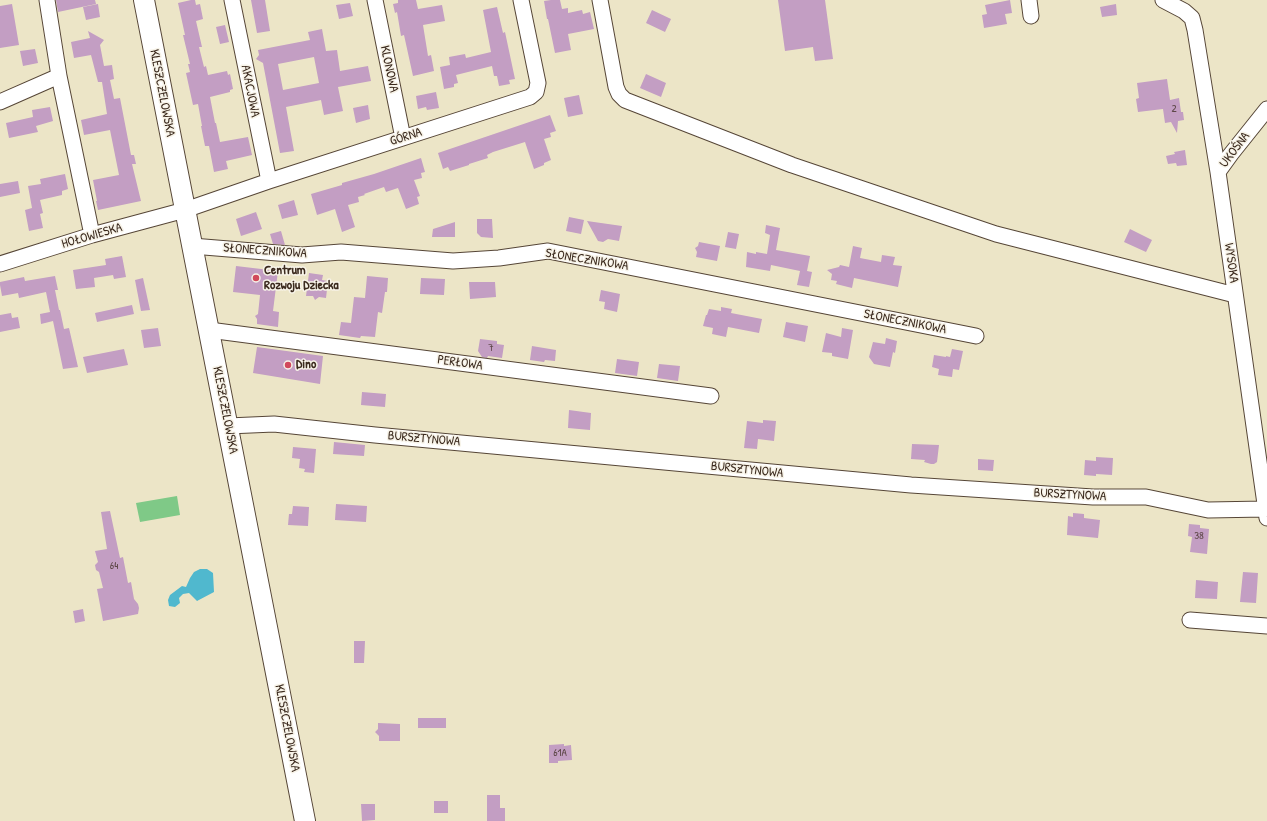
<!DOCTYPE html>
<meta charset="utf-8">
<style>
body{margin:0}
canvas{display:block;background:#ece5c7}
</style>
<canvas width="1267" height="821"></canvas>
<script>
const ctx = document.querySelector('canvas').getContext('2d');
ctx.lineJoin = 'round';
function fillPath(path, color) { ctx.fillStyle = color; ctx.fill(path, 'evenodd'); }
const poly = rows => new Path2D(rows.map(r => 'M' + r).join(''));
function trace(path, color, width, dash) { ctx.strokeStyle = color; ctx.lineWidth = width; ctx.lineCap = dash ? 'butt' : 'round'; ctx.setLineDash(dash || []); ctx.stroke(path); }
function label(font, color, halo, rows, align = 'center') {
  ctx.font = font + ' "Patrick Hand",sans-serif'; ctx.lineWidth = 3; ctx.setLineDash([]); ctx.textBaseline = 'middle'; ctx.strokeStyle = halo; ctx.fillStyle = color; for (const [text, x, y, turn = 0] of rows) {
    ctx.save(); ctx.translate(x, y); ctx.rotate((+turn || 0) * Math.PI / 180); ctx.textAlign = isNaN(turn) ? turn : align; if (halo) ctx.strokeText(text, 0, 0); ctx.fillText(text, 0, 0); ctx.restore();
  }
}
fillPath(poly([
 [177,496,180,515,140,522,136,503]
]), '#7fc987');
fillPath(poly([
 [200,569,207,569,213,573,214,592,197,601,189,593,183,594,179,598,180,603,175,607,169,606,168,600,170,595,182,586,186,587,190,578,194,572]
]), '#50b8ce');
fillPath(poly([
 [56,0,95,0,96,4,58,12],
 [191,0,195,0,196,5,200,4,203,19,196,21,202,47,199,47,204,67,206,66,208,75,227,71,228,75,230,74,233,89,230,90,230,92,210,97,215,123,216,123,220,142,248,137,252,155,226,161,228,169,214,172,209,146,205,146,201,126,202,126,198,104,193,105,186,73,190,72,188,64,190,64,183,35,185,35,178,3],
 [251,0,265,0,270,31,257,33],
 [398,0,416,0,418,9,442,5,445,21,423,25,428,56,431,55,434,71,413,76,404,35,401,36,397,12,395,13,393,4,398,3],
 [551,0,560,0,562,9,568,8,568,13,582,10,583,14,590,12,594,29,568,34,571,50,555,53,548,19,547,19,544,1],
 [778,0,825,0,833,59,815,61,813,47,785,51],
 [1010,0,1012,13,1005,14,1007,24,984,28,982,15,987,14,985,5],
 [350,3,353,16,339,19,336,5],
 [12,4,19,45,0,48,0,6],
 [98,4,100,17,86,20,83,7],
 [1116,4,1117,15,1102,17,1100,7],
 [497,7,503,33,505,32,515,79,509,80,510,84,499,86,497,76,494,76,492,66,456,75,458,83,454,84,454,87,444,89,440,67,450,65,449,57,465,54,466,58,491,52,483,10],
 [652,10,671,19,665,32,646,23],
 [225,25,229,42,220,44,216,27],
 [322,29,326,51,337,50,340,71,368,66,371,81,338,87,343,111,324,115,321,100,286,107,294,151,280,153,263,63,256,59,259,55,258,50,310,40,308,32],
 [314,57,319,83,283,90,278,64],
 [88,31,104,40,100,45,104,66,112,65,114,79,110,80,114,99,120,98,131,155,134,155,136,164,132,164,141,201,98,210,96,201,97,201,93,180,119,175,110,130,84,135,81,120,107,114,102,82,98,82,91,55,74,58,71,42,90,38],
 [35,49,38,63,23,66,20,51],
 [646,74,666,83,661,97,640,88],
 [1167,79,1170,100,1179,98,1181,112,1183,112,1184,120,1178,121,1177,133,1171,122,1165,123,1163,109,1138,112,1136,99,1139,98,1137,83],
 [436,92,439,108,427,110,426,107,418,109,416,96],
 [579,95,583,114,568,117,564,98],
 [368,105,370,119,356,123,353,108],
 [50,107,53,121,36,126,38,132,9,138,6,123,33,117,32,110],
 [550,115,556,131,550,133,551,137,544,139,551,160,544,163,544,165,534,169,525,142,493,152,487,155,488,158,469,164,469,165,450,171,448,167,443,169,438,153],
 [1185,150,1187,165,1177,166,1176,163,1168,164,1166,156,1175,154,1174,152],
 [421,158,425,172,421,173,422,178,414,180,420,196,417,197,419,204,406,209,398,188,386,192,384,187,364,194,365,195,358,197,359,202,348,205,355,227,342,232,335,209,317,215,311,194,342,185,342,183,374,174],
 [65,174,68,189,62,191,62,195,40,200,43,213,40,214,43,228,29,231,25,210,32,208,28,186,41,184,40,179],
 [18,181,20,193,0,197,0,184],
 [294,200,298,215,282,219,278,205],
 [256,212,262,229,241,236,236,219],
 [569,217,584,220,581,234,566,231],
 [477,219,492,219,493,238,481,237,477,233],
 [587,221,622,226,619,241,608,239,603,242,598,241],
 [455,222,455,237,432,237,433,229],
 [766,225,780,228,776,250,810,256,807,271,812,272,809,287,797,285,800,271,771,265,770,271,746,267,747,252,756,254,756,252,767,254,770,235,765,233],
 [1130,229,1152,240,1146,252,1124,242],
 [281,231,285,245,273,244,270,234],
 [728,232,739,234,736,249,725,247],
 [699,242,720,246,717,261,696,257,697,252,695,248,698,246],
 [853,246,862,248,860,258,881,262,882,255,895,257,893,265,902,266,898,287,854,278,852,288,836,284,837,281,831,280,832,274,827,270,839,267,840,265,849,267],
 [122,256,126,277,114,279,113,275,94,278,95,287,76,289,73,270,106,265,105,259],
 [236,266,278,271,273,311,279,312,278,327,257,324,257,319,255,316,258,314,260,295,233,292],
 [309,273,323,275,322,280,328,281,326,298,319,297,315,300,313,296,306,296],
 [55,276,58,290,55,290,59,310,60,310,64,329,69,328,78,367,63,369,53,321,41,324,40,314,50,312,46,292,19,298,18,293,2,296,0,285,0,282,24,277,25,281],
 [367,276,388,278,387,292,385,292,382,313,378,312,375,337,361,336,360,338,339,335,341,322,351,323,354,297,365,298],
 [143,278,150,310,141,311,135,280],
 [421,278,445,279,444,295,420,294],
 [469,282,495,282,496,297,470,299],
 [601,290,620,294,617,312,604,309,605,302,599,301],
 [132,305,134,314,97,322,95,313],
 [721,307,732,309,731,313,762,319,759,333,728,327,726,337,712,334,713,328,703,326,706,315,707,315,709,309,721,311],
 [11,313,12,318,18,317,20,328,0,332,0,315],
 [786,322,808,326,805,342,783,337],
 [158,328,161,346,144,348,141,330],
 [842,328,853,330,848,359,832,356,832,353,822,352,826,333,841,337],
 [886,338,897,341,895,353,893,352,890,367,874,364,869,357,873,342,885,344],
 [480,339,497,341,497,344,504,345,502,358,488,356,487,358,482,357,478,351],
 [532,346,556,350,555,361,545,360,544,362,530,360],
 [257,347,323,356,320,384,253,373],
 [124,349,128,365,87,373,83,357],
 [952,349,963,351,959,370,953,369,952,377,938,375,939,369,932,367,934,355,946,357,946,356,950,357],
 [617,359,639,362,637,376,615,373],
 [659,364,680,366,678,381,657,378],
 [362,392,386,394,385,407,361,405],
 [569,410,591,413,590,430,568,428],
 [763,420,776,421,774,441,758,439,757,449,744,448,747,421,763,423],
 [334,442,365,445,364,456,333,454],
 [912,444,939,445,937,462,934,464,931,464,924,462,925,460,911,459],
 [293,447,316,449,314,473,304,472,305,469,299,468,300,459,292,458],
 [1096,457,1113,458,1112,475,1096,474,1096,476,1084,475,1085,460,1096,461],
 [978,459,994,460,993,471,978,470],
 [336,504,367,506,366,522,335,520],
 [293,506,309,507,308,526,288,525,289,514,292,514],
 [110,511,120,558,123,557,128,583,131,582,134,599,138,604,139,608,138,614,103,621,97,589,103,588,99,572,96,570,95,565,98,562,95,551,107,549,101,512],
 [1073,513,1084,514,1084,518,1100,520,1098,538,1067,535,1068,516,1073,517],
 [1189,524,1200,525,1200,528,1209,529,1207,554,1190,552,1192,537,1188,536],
 [1243,572,1258,573,1256,603,1240,602],
 [1196,580,1218,582,1217,599,1195,598],
 [83,609,85,621,75,623,73,611],
 [354,641,365,641,364,663,354,663],
 [418,718,446,718,446,728,418,728],
 [378,723,400,724,400,741,379,741,379,736,375,732,378,729],
 [564,744,564,746,571,745,572,760,558,761,558,763,549,763,549,745],
 [487,795,500,795,500,808,505,808,505,821,487,821],
 [434,801,448,801,448,813,434,813],
 [361,804,375,804,375,820,362,821]
]), '#c39ec3');
const minor = poly([
 [232,0,269,181],
 [375,0,403,138],
 [600,0,616,87,619,94,625,100,792,165,996,234,1235,295],
 [1029,0,1031,16],
 [1163,0,1184,11,1192,18,1195,30,1218,172,1267,518],
 [59,76,92,235],
 [0,102,59,76,47,0],
 [1218,172,1231,154,1267,109],
 [192,246,302,255,341,252,453,261,499,258,548,251,976,336],
 [0,264,92,235,185,210,269,181,530,97,536,92,538,83,521,0],
 [209,330,711,396],
 [228,426,274,424,375,435,911,485,1093,497,1146,497,1208,510,1265,509],
 [1190,620,1267,626]
]);
const major = poly([
 [144,0,305,821]
]);
trace(minor, '#564637', 17);
trace(major, '#564637', 22);
trace(minor, '#fff', 15);
trace(major, '#fff', 20);
for (const [x, y, r, color] of [
 [256,278,4,"#d1495b"],
 [288,365,4,"#d1495b"]
]) { const dot = new Path2D(); dot.arc(x, y, r, 0, 2 * Math.PI); ctx.fillStyle = color; ctx.fill(dot); trace(dot, '#f7f3e8', 1.5); }
label('11px', '#5d4747', null, [
 ["2",1174,109],
 ["7",491,348],
 ["38",1199,536],
 ["64",114,566],
 ["61A",560,753]
]);
label('13px', '#3b2a1e', '#f7f3e8', [
 ["KLONOWA",389,69,78],
 ["AKACJOWA",250,91,79],
 ["KLESZCZELOWSKA",162,93,79],
 ["GÓRNA",406,137,-18],
 ["UKOŚNA",1235,150,-53],
 ["HOŁOWIESKA",92,236,-16],
 ["SŁONECZNIKOWA",265,251,4],
 ["SŁONECZNIKOWA",587,260,9],
 ["WYSOKA",1231,263,82],
 ["SŁONECZNIKOWA",905,322,11],
 ["PERŁOWA",460,363,8],
 ["KLESZCZELOWSKA",225,410,79],
 ["BURSZTYNOWA",424,439,5],
 ["BURSZTYNOWA",747,470,6],
 ["BURSZTYNOWA",1070,495,3],
 ["KLESZCZELOWSKA",287,728,79]
]);
label('bold 13px', '#3b2a1e', '#f7f3e8', [
 ["Centrum",264,271],
 ["Rozwoju Dziecka",264,286],
 ["Dino",296,365]
], 'left');
</script>
